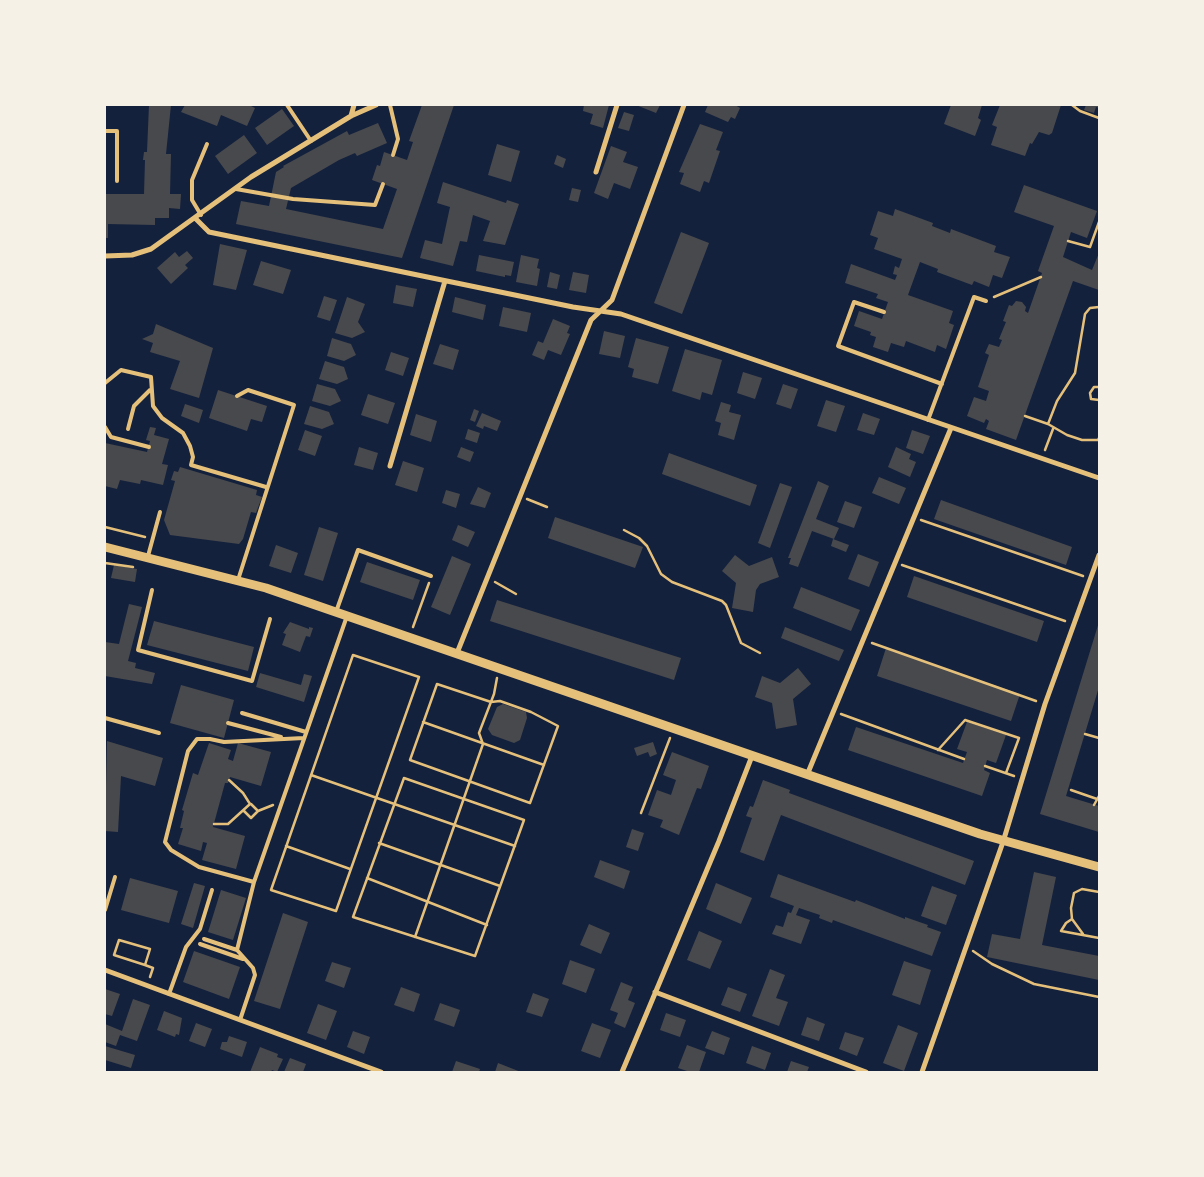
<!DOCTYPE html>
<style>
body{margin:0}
#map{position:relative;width:1204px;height:1177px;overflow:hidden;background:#14213d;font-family:"Source Sans 3",sans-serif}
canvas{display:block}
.frame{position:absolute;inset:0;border:106px solid #f6f1e7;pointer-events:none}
</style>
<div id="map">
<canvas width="1204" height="1177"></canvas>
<div class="frame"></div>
</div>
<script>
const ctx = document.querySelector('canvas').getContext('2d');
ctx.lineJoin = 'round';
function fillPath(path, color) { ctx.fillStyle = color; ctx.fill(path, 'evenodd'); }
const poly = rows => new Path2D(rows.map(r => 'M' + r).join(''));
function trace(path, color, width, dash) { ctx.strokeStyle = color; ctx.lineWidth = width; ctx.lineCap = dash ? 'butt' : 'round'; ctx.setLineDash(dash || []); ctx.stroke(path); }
fillPath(poly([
 [149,105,171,105,166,154,171,154,170,194,181,194,180,209,169,208,169,218,155,218,155,225,108,224,108,238,105,238,105,194,144,194,145,160,143,160,144,152,147,152],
 [185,105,249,105,255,108,247,126,221,115,217,126,181,112],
 [422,105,454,105,402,258,236,224,241,201,269,206,276,172,284,167,283,166,347,131,349,135,378,123,387,143,357,156,355,153,339,160,291,188,286,209,383,229,397,189,372,180,377,165,380,166,384,152,407,160,413,142,409,141],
 [584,105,609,105,603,128,590,124,593,114,583,111],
 [636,105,660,105,656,113],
 [708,105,735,105,740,108,735,119,731,117,728,122,705,112],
 [951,105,982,105,978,118,981,120,975,136,944,124],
 [1000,105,1061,105,1052,133,1049,135,1039,132,1032,144,1030,143,1025,156,991,145,997,127,992,125],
 [1086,105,1099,105,1099,108,1096,107,1094,113,1084,110],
 [282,109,294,126,267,145,255,128],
 [624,112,634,115,629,131,618,128],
 [700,124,723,132,716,150,720,151,709,183,704,181,700,192,680,184,684,173,679,172],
 [244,135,257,153,228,174,215,156],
 [497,144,520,151,511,182,488,175],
 [611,146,627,152,623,162,638,167,630,189,614,183,608,199,594,193],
 [557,155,566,159,563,168,554,164],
 [443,182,506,203,507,200,519,204,505,245,483,241,490,221,473,215,467,242,460,241,453,266,420,258,425,240,442,244,450,207,437,203],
 [1024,185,1097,211,1087,238,1071,232,1063,257,1092,270,1099,253,1099,290,1073,281,1016,440,986,429,989,421,986,419,984,423,967,416,974,397,986,401,989,391,978,387,989,355,985,353,989,344,999,347,1002,340,999,339,1006,322,1003,321,1009,305,1012,306,1016,301,1022,302,1026,307,1025,311,1028,313,1042,273,1038,271,1054,226,1014,212],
 [572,188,581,190,578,202,569,200],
 [895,209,933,223,932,226,950,233,951,229,996,246,994,252,1010,257,1002,278,993,275,989,287,974,281,972,285,937,272,938,269,920,262,908,295,953,311,949,323,954,325,946,349,937,345,935,352,906,341,904,347,891,343,888,352,873,347,876,337,870,335,871,332,854,326,859,311,882,319,888,302,876,298,878,294,845,283,851,264,895,280,897,275,893,274,895,266,899,268,902,259,874,249,878,238,870,235,878,211,893,216],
 [681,232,709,243,682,314,654,303],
 [220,244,247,250,236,290,213,285],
 [187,251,193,258,185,265,188,268,171,284,157,268,175,252,179,257],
 [479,255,514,262,511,276,505,275,505,277,476,271],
 [521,255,539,259,537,268,540,269,537,286,516,282],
 [261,261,291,270,283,294,253,285],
 [550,272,560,275,557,289,547,287],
 [573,272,589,275,586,293,569,290],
 [396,285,417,289,413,307,393,303],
 [324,296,337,300,330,321,317,317],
 [347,297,365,304,358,322,365,332,352,338,335,333],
 [455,297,486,305,483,320,452,312],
 [503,307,531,313,527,332,499,326],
 [553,319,570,326,567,333,570,334,561,355,548,350,544,360,532,355,538,341,543,343],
 [156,324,213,348,199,398,170,389,180,361,150,352,153,343,142,339,153,334],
 [604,331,625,336,620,358,599,354],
 [332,338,351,344,356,355,344,361,327,356],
 [636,338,669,347,658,384,632,377,634,369,628,367],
 [440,344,459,350,453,370,433,364],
 [685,349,722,360,712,395,702,392,700,400,672,391],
 [391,352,409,358,403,376,385,370],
 [325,361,344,367,348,379,337,384,319,379],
 [743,372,762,378,755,399,737,393],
 [317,384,335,389,341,401,330,406,312,401],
 [783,384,798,389,791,409,776,404],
 [218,390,267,406,262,422,251,419,247,431,209,418],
 [368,394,395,403,388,424,361,415],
 [826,400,845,406,836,432,817,426],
 [721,402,731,405,729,412,741,415,734,440,718,435,721,423,715,421],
 [185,404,203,410,199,423,181,416],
 [310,406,329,412,334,424,322,429,304,424],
 [474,409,479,411,475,422,470,420],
 [482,413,501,421,497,431,484,426,483,429,476,426],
 [863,413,880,419,874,435,857,430],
 [416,414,437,421,431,442,410,435],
 [150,427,156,428,154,435,169,439,162,464,168,465,163,485,141,480,140,484,120,480,117,489,105,486,105,443,147,452,150,441,146,440],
 [468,429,480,433,477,443,465,439],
 [305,430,322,436,315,456,298,450],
 [912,430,930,436,923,454,906,448],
 [359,447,378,453,373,470,354,465],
 [461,447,474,452,470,462,457,457],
 [896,447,911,454,909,459,916,462,910,477,888,467],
 [669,453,757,485,750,506,662,474],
 [403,461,424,468,417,492,395,485],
 [180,467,257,490,256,495,262,497,256,513,251,512,243,539,239,544,170,535,164,520,175,481,171,480,174,471,178,472],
 [879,477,906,488,899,504,872,493],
 [818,481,829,486,816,519,839,528,834,539,812,531,798,567,789,564,791,558,788,558],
 [780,483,792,487,770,548,758,543],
 [478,487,491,493,485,508,470,504],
 [446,490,460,494,456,508,442,503],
 [941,500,1072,547,1066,565,934,519],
 [845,501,862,507,854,528,837,522],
 [555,517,643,547,635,568,548,538],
 [458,525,475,532,468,547,452,540],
 [319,527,338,533,323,581,304,575],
 [833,539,849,545,846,552,831,546],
 [276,545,298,553,291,573,269,566],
 [858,554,879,562,869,587,848,579],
 [735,555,749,566,772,557,779,577,760,584,756,590,753,612,732,608,736,583,722,571],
 [452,556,471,564,450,615,431,607],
 [367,562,420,580,413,600,360,582],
 [114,565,137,569,135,582,111,578],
 [914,576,1044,621,1037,642,907,597],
 [801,587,860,610,851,631,793,608],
 [497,600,681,658,674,680,490,621],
 [129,604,142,607,128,661,136,663,135,668,155,673,152,684,105,676,105,642,119,644],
 [154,621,254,647,248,671,147,645],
 [290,622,309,629,309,627,313,628,310,637,306,636,300,652,282,645,286,634,283,633],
 [1099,622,1099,687,1066,796,1099,806,1099,832,1040,814],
 [785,627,844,650,839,661,781,638],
 [886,648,1020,694,1011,721,877,676],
 [798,668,811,684,793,699,797,725,776,729,772,703,755,697,762,676,780,683],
 [260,673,301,685,304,674,312,676,304,702,256,687],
 [181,685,234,700,224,738,170,723],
 [503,704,526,712,527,718,520,740,514,743,492,735,488,729,497,707],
 [967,722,1006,735,996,763,987,760,984,770,990,773,982,796,848,750,856,727,963,763,967,752,957,749],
 [107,741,163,758,155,786,121,776,118,832,105,831],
 [653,742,657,754,650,757,648,752,637,756,634,748],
 [209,743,231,750,228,759,233,761,238,743,271,752,261,786,230,777,228,783,225,783,213,827,245,836,236,869,202,860,207,843,203,842,201,851,178,844,183,828,180,828,184,811,182,810,193,773,198,775],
 [672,752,709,766,701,789,697,788,679,835,660,827,663,820,648,815,657,790,671,795,676,780,663,775],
 [763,780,790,790,789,793,974,861,965,885,781,815,764,861,740,852,752,818,746,816,750,806,753,807],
 [632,829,644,833,638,851,626,847],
 [600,860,630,871,624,889,594,877],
 [1034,872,1056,877,1042,945,1099,956,1099,980,987,957,992,934,1020,939],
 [778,874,855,902,856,900,905,919,905,917,928,925,927,927,941,932,932,956,833,920,832,923,819,918,820,915,799,908,796,915,810,920,801,944,772,934,776,925,783,927,788,912,791,913,794,906,770,897],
 [130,878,178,891,169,923,121,910],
 [194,883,205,886,193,928,181,924],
 [716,883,752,898,741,924,706,909],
 [932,886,957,895,946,925,921,916],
 [221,890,246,898,233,940,208,932],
 [283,913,308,922,280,1009,254,1001],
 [589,924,610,933,601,954,580,945],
 [699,931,722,941,710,969,687,960],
 [194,951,240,967,229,999,183,982],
 [570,960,595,969,586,993,562,984],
 [904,961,931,970,920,1005,892,995],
 [332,962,351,968,344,988,325,981],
 [770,969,785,975,776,998,788,1002,779,1026,752,1016],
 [621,982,633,987,628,1000,635,1003,625,1028,614,1023,618,1013,610,1010],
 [401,987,420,994,414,1012,394,1005],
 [728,987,747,994,740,1012,721,1005],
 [105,989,120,994,112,1016,105,1014],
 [533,993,549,999,542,1017,526,1012],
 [133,999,150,1005,137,1041,120,1035,116,1046,105,1042,105,1024,122,1031],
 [440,1003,460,1010,454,1027,434,1020],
 [318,1004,337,1011,326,1040,307,1033],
 [164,1011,182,1018,179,1035,176,1034,175,1037,157,1030],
 [666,1013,686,1020,680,1037,660,1030],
 [807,1017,825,1024,819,1041,801,1035],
 [196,1023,212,1029,205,1047,189,1041],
 [592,1023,611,1030,600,1058,581,1051],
 [898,1025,918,1033,904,1071,883,1063],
 [353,1031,370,1037,364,1054,347,1047],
 [712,1031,730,1038,724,1055,705,1048],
 [845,1032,864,1038,857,1056,839,1049],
 [229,1036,247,1042,242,1057,220,1049,222,1042,227,1042],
 [687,1045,706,1052,699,1072,690,1072,678,1068],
 [105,1046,135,1055,131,1068,105,1060],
 [752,1046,771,1053,765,1070,746,1063],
 [260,1047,278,1054,277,1057,283,1059,277,1072,272,1070,271,1072,250,1072],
 [290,1058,306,1064,303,1072,284,1072],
 [456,1061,480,1069,479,1072,452,1072],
 [791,1061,809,1067,807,1072,787,1072],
 [498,1063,521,1072,495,1072]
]), '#48494c');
trace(poly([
 [1072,105,1080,111,1099,118],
 [1068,241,1090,247,1099,222],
 [994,297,1041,277],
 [1099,307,1090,308,1085,314,1075,373,1057,401,1048,424,1067,435,1082,440,1098,440,1099,438],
 [1099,387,1094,387,1090,393,1091,399,1099,400],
 [1025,416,1048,424],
 [1045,450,1053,429],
 [527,499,547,507],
 [921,520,1083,576],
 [105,527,145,537],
 [624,530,639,538,647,546,661,574,672,582,722,601,726,605,741,643,760,653],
 [105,563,133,567],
 [902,565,1065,621],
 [495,582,516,594],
 [413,627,429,583],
 [872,643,1036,701],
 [353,655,419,677,336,911,271,890,353,655],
 [437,684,491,702,500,701,531,712,558,726,530,803,410,760,437,684],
 [841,714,964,759],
 [423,722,544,765],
 [1085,734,1099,738],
 [938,750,965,720,1019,738,1006,773],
 [985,766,1014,776],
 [311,775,515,846],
 [404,778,524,820,475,956,353,917,404,778],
 [1071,790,1097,799],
 [1094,805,1099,796],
 [244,811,251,818,258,811,251,804],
 [258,811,273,805],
 [641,813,670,738],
 [214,824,228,824,250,804,243,793,229,780],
 [379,843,500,886],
 [286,846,350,869],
 [367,878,487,925],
 [1099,892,1082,889,1074,893,1071,908,1072,919,1066,923,1061,931,1099,938],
 [1072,919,1083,934],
 [415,937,483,744,479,733,494,694,497,678],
 [119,940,150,949,145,965,114,955,119,940],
 [973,951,992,964,1034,984,1099,997],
 [145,965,153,968,150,977]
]), '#e5c07b', 2.5);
trace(poly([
 [287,105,311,141],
 [390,105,398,139,393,155],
 [105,131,117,131,117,181],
 [236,189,293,199,375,205,383,184],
 [201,215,192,200,192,180,207,144],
 [884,312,854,302,838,346,942,384],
 [105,383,121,370,151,377,153,406,162,418,183,433,190,446,193,457,191,465,266,487],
 [237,396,248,390,294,405,238,580],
 [928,420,974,297,986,301],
 [105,427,111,437,149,447],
 [128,429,134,406,150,390],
 [148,556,160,512],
 [152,590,138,650,252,681,270,619],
 [336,612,358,550,431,576],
 [242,713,306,732],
 [105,718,159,733],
 [228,723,281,737],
 [304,738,224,742,210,739,197,739,188,751,165,842,171,850,199,867,254,882,347,616],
 [105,910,115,877],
 [204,939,237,950],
 [200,944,243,959],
 [169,994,186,947,200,929,212,890],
 [240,1020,255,975,253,968,237,950,254,882]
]), '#e5c07b', 4);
trace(poly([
 [351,116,354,105],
 [596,172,617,105],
 [196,219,209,232,573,307,621,314,1099,478],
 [105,256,132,255,151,249,251,177,351,116,376,105],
 [390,466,445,281],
 [457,653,591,320,612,300,684,105],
 [807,775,951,428],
 [105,970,381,1072],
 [655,992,866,1072],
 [622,1072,719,841,752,756],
 [922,1072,1003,842,1045,704,1099,555]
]), '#e5c07b', 5);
trace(poly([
 [105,547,266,588,980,834,1099,867]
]), '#e5c07b', 9);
</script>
